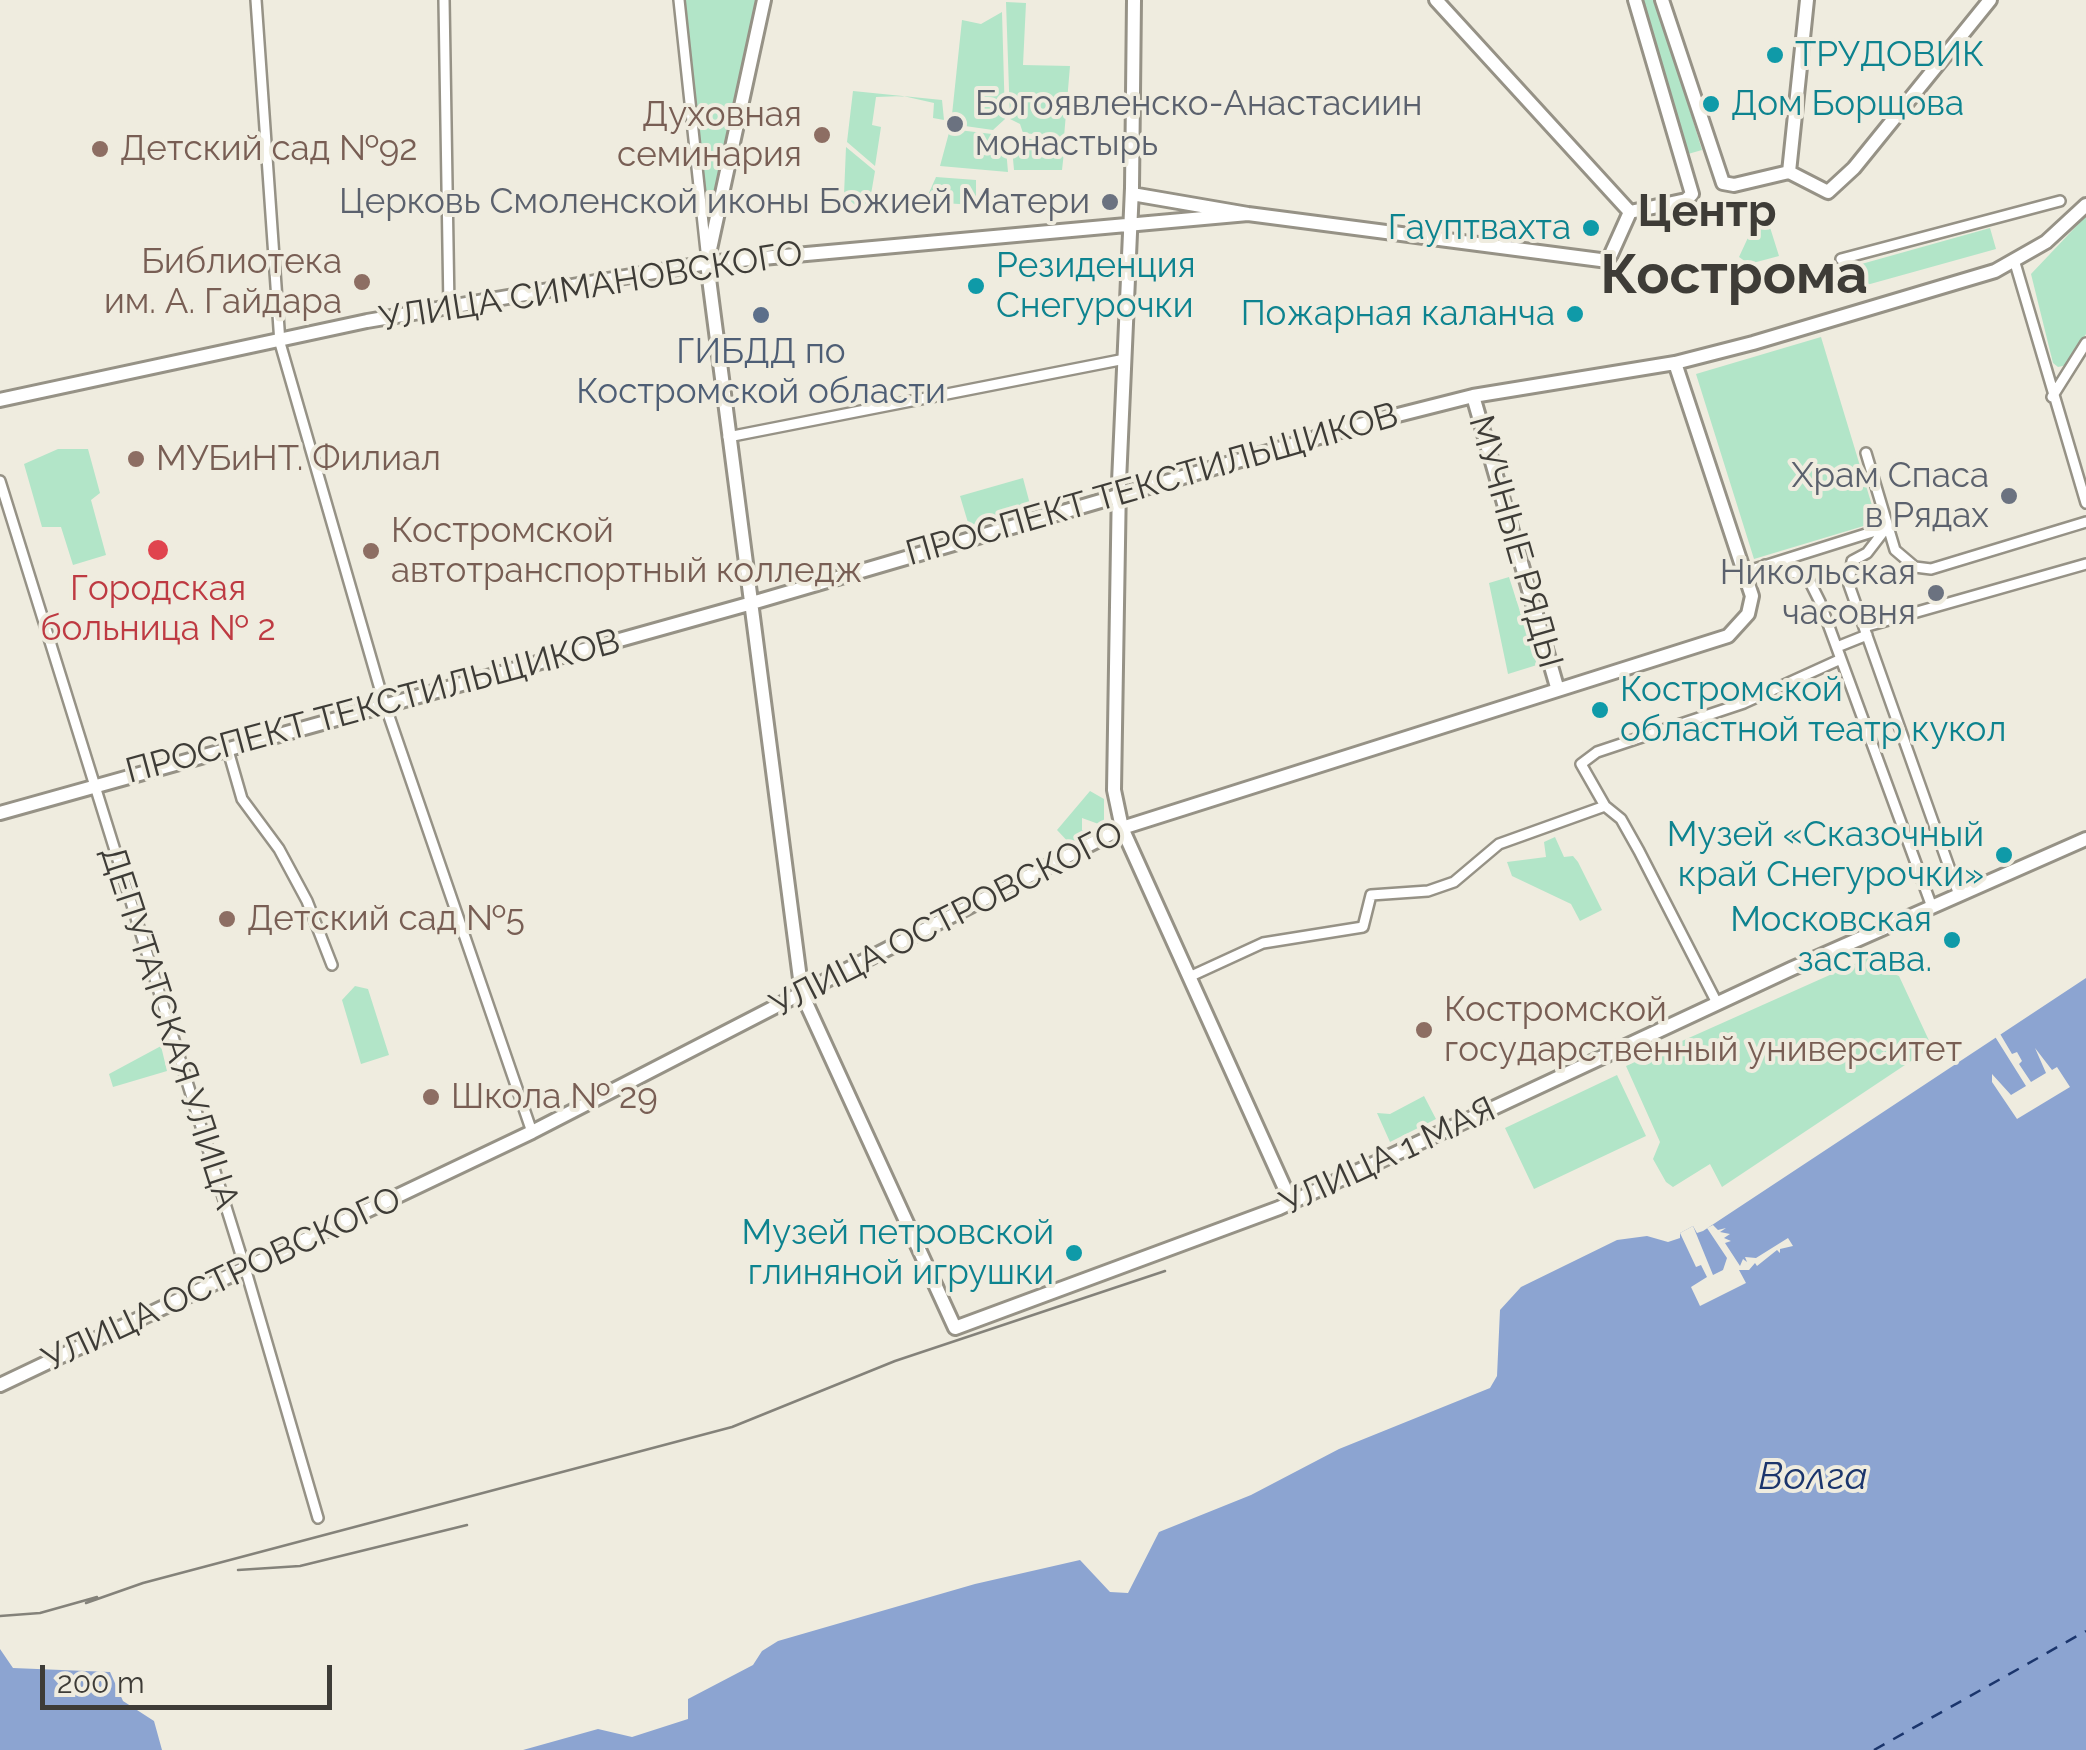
<!DOCTYPE html>
<meta charset="utf-8">
<style>
body{margin:0}
#map{position:relative;width:2086px;height:1750px;overflow:hidden;background:#efecdf;font-family:Raleway,sans-serif}
canvas{display:block}
.scale{position:absolute;left:40px;top:1665px;width:292px;height:45px;box-sizing:border-box;border:5px solid #3e3c37;border-top:0;padding-left:12px;font-size:30px;line-height:35px;white-space:nowrap;color:#3e3c37;-webkit-text-stroke:8px #efecdf;paint-order:stroke}
</style>
<div id="map">
<canvas width="2086" height="1750"></canvas>
<div class="scale">200 m</div>
</div>
<script>
const ctx = document.querySelector('canvas').getContext('2d');
ctx.lineJoin = 'round';
function fillPath(path, color) { ctx.fillStyle = color; ctx.fill(path, 'evenodd'); }
const poly = rows => new Path2D(rows.map(r => 'M' + r).join(''));
function trace(path, color, width, dash) { ctx.strokeStyle = color; ctx.lineWidth = width; ctx.lineCap = dash ? 'butt' : 'round'; ctx.setLineDash(dash || []); ctx.stroke(path); }
function label(font, color, halo, rows, align = 'center') {
  ctx.font = font + ' Raleway,sans-serif'; ctx.lineWidth = 8; ctx.setLineDash([]); ctx.textBaseline = 'middle'; ctx.strokeStyle = halo; ctx.fillStyle = color; for (const [text, x, y, turn = 0] of rows) {
    ctx.save(); ctx.translate(x, y); ctx.rotate((+turn || 0) * Math.PI / 180); ctx.textAlign = isNaN(turn) ? turn : align; if (halo) ctx.strokeText(text, 0, 0); ctx.fillText(text, 0, 0); ctx.restore();
  }
}
fillPath(poly([
 [683,0,759,0,715,217,705,216],
 [1641,0,1656,0,1702,150,1688,154],
 [1006,2,1026,3,1023,65,1070,66,1064,137,1023,133,1020,124,1010,119],
 [1002,12,1005,119,993,130,951,124,962,20,981,24],
 [853,91,942,100,944,120,933,118,934,103,903,96,876,97,872,125,881,127,875,166,847,142],
 [950,129,992,134,995,144,1006,149,1008,172,940,166],
 [1023,138,1065,143,1062,170,1014,170,1012,148],
 [846,147,875,171,869,206,855,205,844,195],
 [936,177,976,180,976,205,925,202],
 [1758,216,1768,221,1779,256,1749,264,1739,257],
 [2086,216,2086,334,2067,365,2058,367,2053,363,2031,274],
 [1990,228,1996,249,1845,291,1840,270],
 [1821,337,1877,522,1754,559,1696,374],
 [58,449,88,449,100,493,91,500,106,555,73,565,61,527,42,527,24,464],
 [1023,478,1031,508,969,526,960,496],
 [1509,577,1537,665,1508,674,1489,583],
 [1090,791,1104,799,1104,826,1082,818,1082,830,1095,834,1072,846,1057,830],
 [1555,837,1564,857,1573,856,1578,862,1602,910,1580,921,1571,904,1512,876,1507,862,1546,857,1544,842],
 [1879,953,1886,971,1899,976,1932,1047,1722,1187,1710,1164,1673,1187,1666,1182,1653,1159,1660,1142,1626,1066],
 [355,986,368,989,389,1055,361,1064,342,1000],
 [161,1046,167,1071,113,1087,109,1074],
 [1617,1075,1646,1136,1534,1189,1505,1128],
 [1424,1096,1436,1119,1390,1142,1377,1113,1390,1114]
]), '#b2e5c8');
fillPath(poly([
 [2086,978,2086,1750,523,1750,598,1729,632,1737,688,1719,688,1699,753,1665,762,1651,778,1641,975,1584,1080,1560,1110,1592,1128,1593,1159,1532,1251,1495,1339,1449,1490,1388,1497,1376,1500,1310,1521,1287,1617,1240,1647,1236,1668,1242,1680,1238,1680,1233,1693,1226,1697,1233,1703,1231],
 [0,1649,13,1668,110,1672,123,1701,154,1721,162,1750,0,1750]
]), '#8ca4d1');
fillPath(poly([
 [1999,1032,2012,1054,2017,1052,2022,1061,2019,1064,2031,1082,2046,1073,2035,1048,2052,1070,2057,1067,2070,1087,2017,1119,1992,1082,1992,1074,2011,1095,2026,1086,1994,1035],
 [1713,1225,1718,1230,1726,1228,1720,1232,1730,1234,1724,1238,1731,1241,1725,1243,1740,1266,1743,1259,1747,1262,1745,1257,1756,1258,1788,1238,1793,1246,1780,1249,1780,1253,1777,1250,1757,1266,1755,1263,1749,1270,1739,1270,1746,1283,1700,1306,1691,1287,1707,1277,1701,1265,1696,1267,1680,1233,1693,1226,1713,1275,1723,1270,1727,1258,1707,1228]
]), '#efecdf');
trace(poly([
 [1874,1750,2086,1631]
]), '#1b356c', 2.5, [12, 10]);
const street = poly([
 [256,0,280,343,382,696,532,1132],
 [444,0,449,308],
 [679,0,706,251],
 [1841,259,2060,201],
 [2015,263,2086,503],
 [2052,397,2086,343],
 [728,437,1125,359],
 [1866,453,1895,550,1915,567,1931,569,2086,522],
 [0,481,246,1271,318,1518],
 [1887,527,1867,553,1852,561,1849,585,1959,895],
 [1765,565,1798,574,1810,582,1820,602,1932,907],
 [1745,572,1885,528],
 [1864,627,2086,564],
 [1837,647,1867,635],
 [227,747,242,799,279,849,307,901,332,965],
 [1189,977,1263,943,1363,927,1371,895,1428,891,1454,882,1499,844,1605,806],
 [1717,1003,1639,851,1621,819,1605,806,1581,764,1597,752,1744,703,1841,659]
]);
const secondary = poly([
 [764,0,707,263,802,994,955,1328,1279,1208,1791,969,2086,839],
 [1134,0,1132,188,1119,482,1114,790,1122,828,1291,1202],
 [1436,0,1630,212],
 [1662,0,1723,183,1734,185,1789,172,1828,192,1854,168,1990,0],
 [1789,172,1807,0],
 [1132,194,1248,214,1608,261,1630,212],
 [1630,212,1686,200,1692,194,1635,0],
 [1473,396,1557,687],
 [0,400,367,321,707,263,1248,214],
 [0,813,752,603,1374,421,1473,396,1675,363,1753,343,1995,271,2046,242,2086,205],
 [0,1385,532,1132,1122,828,1728,636,1748,614,1752,596,1675,363]
]);
trace(street, '#969286', 14);
trace(secondary, '#969286', 18);
trace(street, '#fff', 9);
trace(secondary, '#fff', 12);
trace(poly([
 [238,1570,300,1566,467,1525],
 [86,1603,143,1583,732,1427,895,1361,1165,1271],
 [0,1616,40,1613,97,1597]
]), '#84827a', 2.5);
for (const [x, y, r, color] of [
 [1775,55,10,"#0f9aa8"],
 [1711,104,10,"#0f9aa8"],
 [955,124,10,"#6b7280"],
 [822,135,10,"#8d6e63"],
 [100,149,10,"#8d6e63"],
 [1110,202,10,"#6b7280"],
 [1591,228,10,"#0f9aa8"],
 [362,282,10,"#8d6e63"],
 [976,286,10,"#0f9aa8"],
 [1575,314,10,"#0f9aa8"],
 [761,315,10,"#5c6f8a"],
 [136,459,10,"#8d6e63"],
 [2009,496,10,"#6b7280"],
 [158,550,12,"#e0444e"],
 [371,551,10,"#8d6e63"],
 [1936,593,10,"#6b7280"],
 [1600,710,10,"#0f9aa8"],
 [2004,855,10,"#0f9aa8"],
 [227,919,10,"#8d6e63"],
 [1952,940,10,"#0f9aa8"],
 [1424,1030,10,"#8d6e63"],
 [431,1097,10,"#8d6e63"],
 [1074,1253,10,"#0f9aa8"]
]) { const dot = new Path2D(); dot.arc(x, y, r, 0, 2 * Math.PI); ctx.fillStyle = color; ctx.fill(dot); trace(dot, '#efecdf', 4); }
label('35px', '#0d838f', '#efecdf', [
 ["ТРУДОВИК",1795,55,"left"],
 ["Дом Борщова",1731,104,"left"],
 ["Гауптвахта",1571,228],
 ["Резиденция",996,266,"left"],
 ["Снегурочки",996,306,"left"],
 ["Пожарная каланча",1555,314],
 ["Костромской",1620,690,"left"],
 ["областной театр кукол",1620,730,"left"],
 ["Музей «Сказочный",1984,835],
 ["край Снегурочки»",1984,875],
 ["Московская",1932,920],
 ["застава.",1932,960],
 ["Музей петровской",1054,1233],
 ["глиняной игрушки",1054,1273]
], 'right');
label('35px', '#5b616d', '#efecdf', [
 ["Богоявленско-Анастасиин",975,104,"left"],
 ["монастырь",975,144,"left"],
 ["Церковь Смоленской иконы Божией Матери",1090,202],
 ["Храм Спаса",1989,476],
 ["в Рядах",1989,516],
 ["Никольская",1916,573],
 ["часовня",1916,613]
], 'right');
label('35px', '#785e54', '#efecdf', [
 ["Духовная",802,115,"right"],
 ["семинария",802,155,"right"],
 ["Детский сад №92",120,149],
 ["Библиотека",342,262,"right"],
 ["им. А. Гайдара",342,302,"right"],
 ["МУБиНТ. Филиал",156,459],
 ["Костромской",391,531],
 ["автотранспортный колледж",391,571],
 ["Детский сад №5",247,919],
 ["Костромской",1444,1010],
 ["государственный университет",1444,1050],
 ["Школа № 29",451,1097]
], 'left');
label('35px', '#3e3c37', '#efecdf', [
 ["УЛИЦА СИМАНОВСКОГО",591,287,-9],
 ["ПРОСПЕКТ ТЕКСТИЛЬЩИКОВ",1152,485,-16],
 ["МУЧНЫЕ РЯДЫ",1515,542,74],
 ["ПРОСПЕКТ ТЕКСТИЛЬЩИКОВ",373,707,-15],
 ["УЛИЦА ОСТРОВСКОГО",947,920,-27],
 ["ДЕПУТАТСКАЯ УЛИЦА",169,1028,72],
 ["УЛИЦА 1 МАЯ",1388,1157,-25],
 ["УЛИЦА ОСТРОВСКОГО",222,1280,-25]
]);
label('35px', '#4e5e75', '#efecdf', [
 ["ГИБДД по",761,352],
 ["Костромской области",761,392]
]);
label('35px', '#be3a42', '#efecdf', [
 ["Городская",158,589],
 ["больница № 2",158,629]
]);
label('italic 38px', '#1b356c', '#efecdf', [
 ["Волга",1813,1478]
]);
label('bold 45px', '#3e3c37', '#efecdf', [
 ["Центр",1707,212]
]);
label('bold 55px', '#3e3c37', '#efecdf', [
 ["Кострома",1734,276]
]);
</script>
